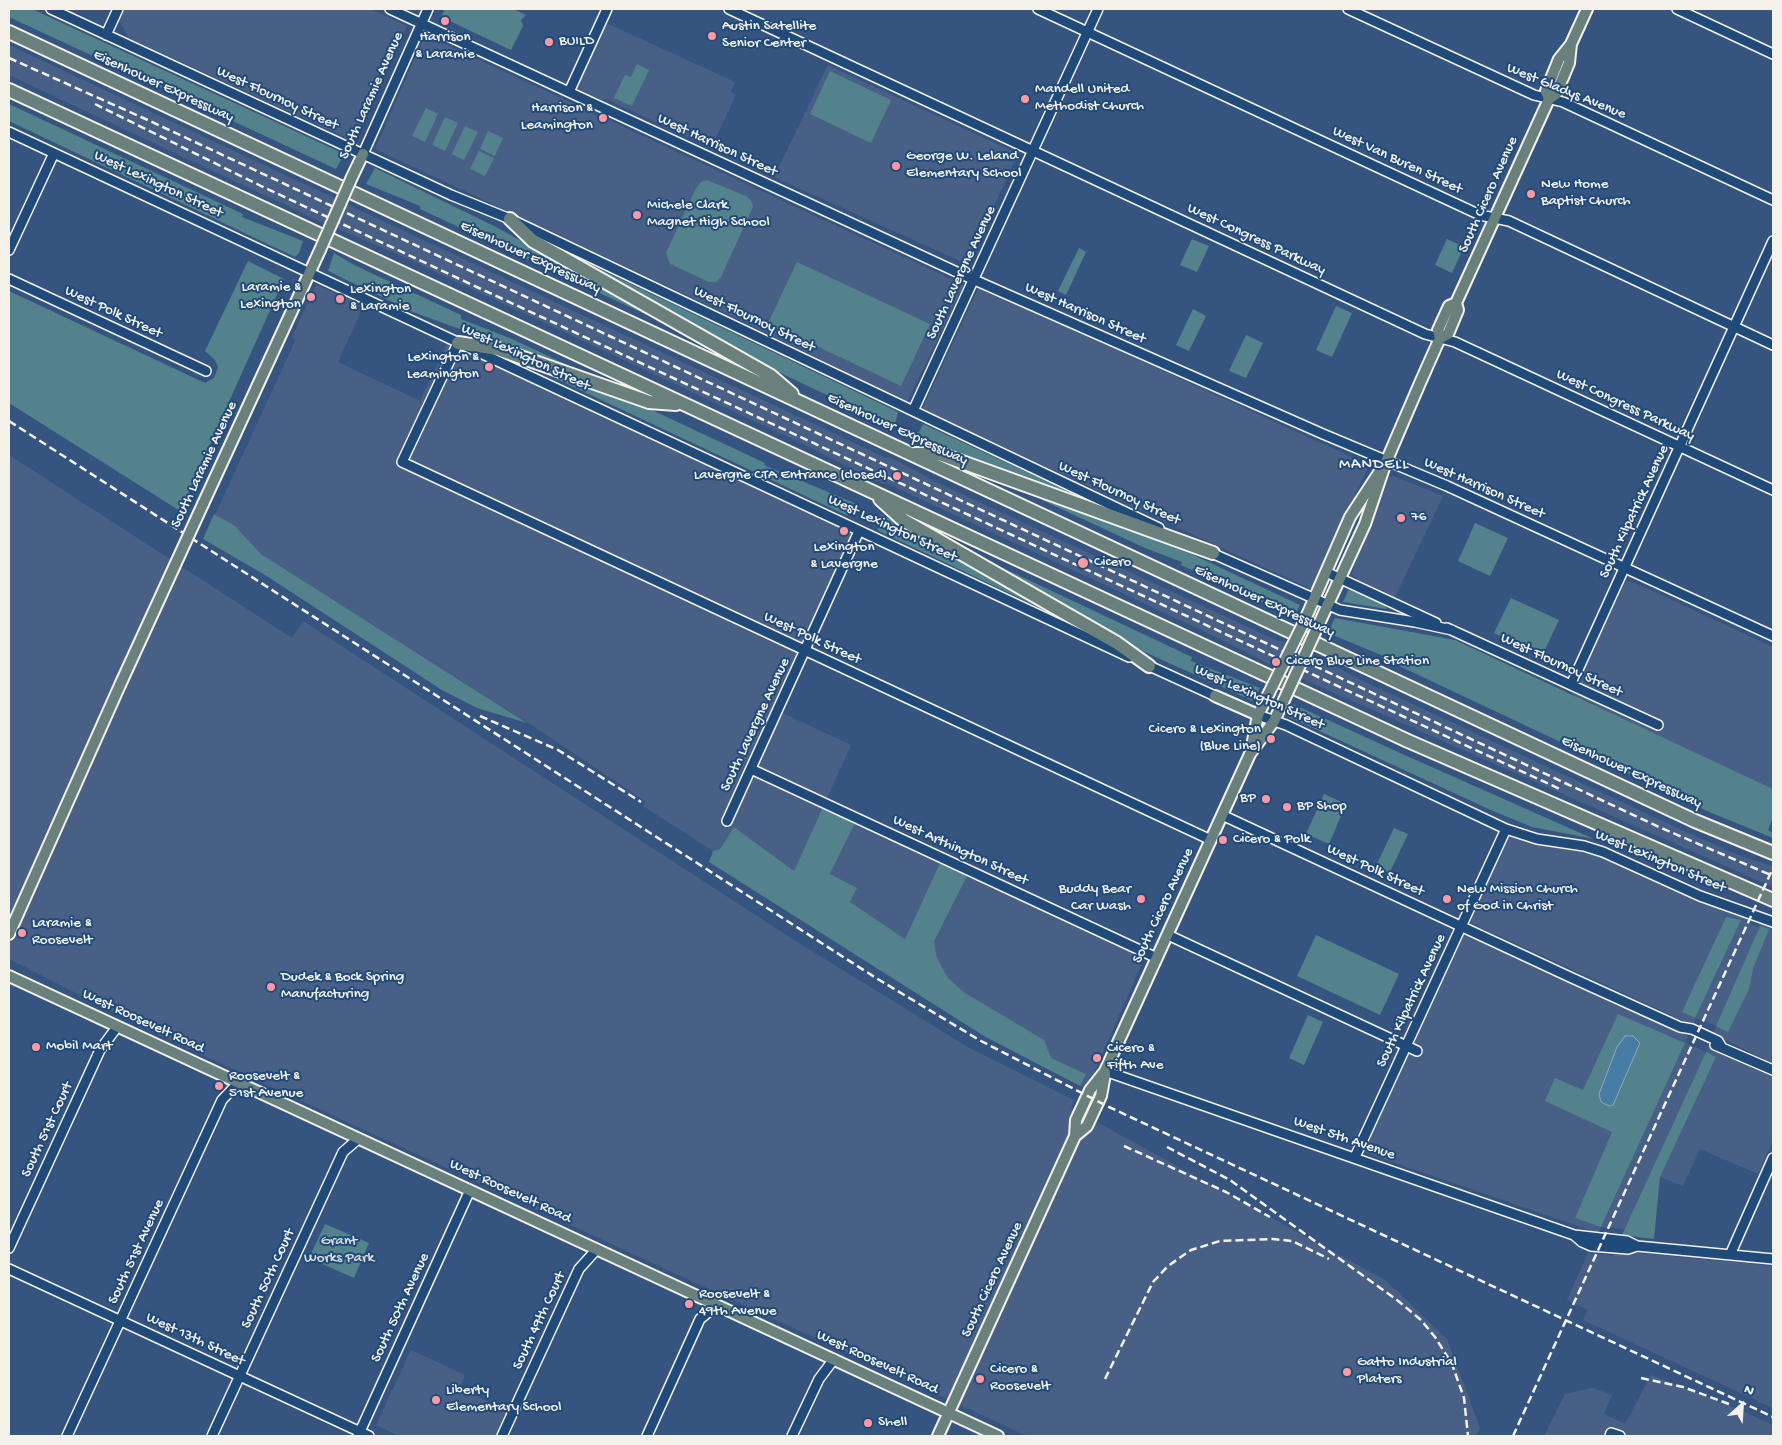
<!DOCTYPE html>
<style>
body{margin:0}
#map{position:relative;width:1782px;height:1445px;overflow:hidden;background:#355580;font-family:"Gochi Hand",sans-serif}
canvas{display:block}
.frame{position:absolute;inset:0;border:10px solid #f4f1e8;pointer-events:none}
.north{position:absolute;left:1717px;top:1380px;width:50px;height:50px;-webkit-text-stroke:4px #1f4a7a;paint-order:stroke;rotate:26deg;font-size:14px;font-weight:700;line-height:20px;text-align:center;color:#f4f1e8}
.north::after{content:'';display:block;margin:auto;width:18px;height:22px;background:#f4f1e8;clip-path:polygon(50% 0,100% 100%,50% 72%,0 100%)}
</style>
<div id="map">
<canvas width="1782" height="1445"></canvas>
<div class="frame"></div>
<div class="north">N</div>
</div>
<script>
const ctx = document.querySelector('canvas').getContext('2d');
ctx.lineJoin = 'round';
function fillPath(path, color) { ctx.fillStyle = color; ctx.fill(path, 'evenodd'); }
const poly = rows => new Path2D(rows.map(r => 'M' + r).join(''));
function trace(path, color, width, dash) { ctx.strokeStyle = color; ctx.lineWidth = width; ctx.lineCap = dash ? 'butt' : 'round'; ctx.setLineDash(dash || []); ctx.stroke(path); }
function label(font, color, halo, rows, align = 'center') {
  ctx.font = font + ' "Gochi Hand",sans-serif'; ctx.lineWidth = 4; ctx.setLineDash([]); ctx.textBaseline = 'middle'; ctx.strokeStyle = halo; ctx.fillStyle = color; for (const [text, x, y, turn = 0] of rows) {
    ctx.save(); ctx.translate(x, y); ctx.rotate((+turn || 0) * Math.PI / 180); ctx.textAlign = isNaN(turn) ? turn : align; if (halo) ctx.strokeText(text, 0, 0); ctx.fillText(text, 0, 0); ctx.restore();
  }
}
fillPath(poly([
 [124,9,371,9,407,26,354,141,129,38,119,20],
 [606,23,735,82,731,92,736,95,711,148,606,99,602,100,576,89],
 [425,35,964,285,907,402,742,321,375,149],
 [9,45,867,449,886,458,889,457,896,460,934,481,1278,641,1282,641,1317,657,1359,679,1686,832,1743,857,1773,866,1773,887,1271,665,1214,636,886,483,884,484,876,481,799,442,408,259,313,218,9,75],
 [828,65,1018,154,967,264,774,177],
 [316,285,364,305,338,362,420,401,447,344,852,533,772,708,851,745,794,871,734,827,720,849,713,851,643,806,645,801,536,728,261,554,235,526,215,515,296,339,292,337],
 [978,289,1076,331,1369,465,1313,590,922,409],
 [9,455,292,638,303,621,794,940,971,1049,1074,1100,1071,1108,1385,1280,1447,1339,1480,1428,1476,1436,1027,1436,157,1034,9,959],
 [1393,476,1443,496,1395,597,1359,580,1352,574,1373,511,1389,477],
 [1626,581,1635,583,1773,647,1773,789,1572,696],
 [855,823,940,863,905,939,850,902,830,874],
 [1511,835,1575,848,1609,858,1747,917,1745,922,1758,927,1760,922,1773,926,1773,1063,1713,1034,1716,1026,1696,1018,1693,1025,1473,924,1470,921,1471,916,1506,838],
 [1726,917,1741,920,1695,1018,1683,1012],
 [1760,927,1761,950,1753,969,1716,1026],
 [967,876,1144,958,1087,1089,1080,1086,1086,1074,1051,1058,965,993,948,978,937,958,934,943],
 [1463,933,1688,1036,1686,1043,1706,1052,1708,1046,1773,1076,1773,1140,1758,1174,1700,1149,1683,1186,1660,1177,1716,1057,1706,1052,1625,1229,1601,1227,1598,1233,1364,1152],
 [1664,1034,1685,1043,1601,1227,1575,1218,1614,1127],
 [1616,1251,1773,1266,1773,1408,1583,1320,1588,1310,1567,1300,1588,1253,1613,1256],
 [411,1350,465,1375,460,1388,510,1412,498,1436,399,1436,376,1425],
 [1651,1375,1740,1410,1773,1425,1773,1436,1544,1436,1565,1394,1592,1388,1612,1395,1604,1414,1625,1424]
]), '#486086');
fillPath(poly([
 [9,9,32,9,340,152,343,156,336,169,9,17],
 [445,9,513,9,526,15,521,20,523,26,511,50,441,17],
 [637,64,649,70,632,106,614,98,625,75,631,77],
 [830,71,891,100,871,143,810,114],
 [9,104,243,214,242,217,303,241,299,253,295,257,9,121],
 [426,108,438,114,425,142,412,136],
 [445,117,458,123,445,151,432,145],
 [465,126,478,132,464,160,452,154],
 [488,131,503,138,495,156,480,149],
 [479,151,494,158,485,176,470,169],
 [375,168,496,227,653,314,651,317,420,209,420,206,366,184],
 [707,180,746,196,751,200,753,207,721,277,716,282,709,282,670,264,666,253,696,188,701,182],
 [1192,239,1209,246,1197,272,1180,265],
 [1447,239,1464,247,1452,273,1435,265],
 [1079,248,1086,252,1066,295,1058,291],
 [564,252,898,412,895,424,898,429,747,357],
 [334,253,354,265,461,315,461,319,512,339,595,378,413,312,328,271],
 [248,261,284,279,180,511,9,403,9,291,205,383,214,378,218,367,215,360,205,351],
 [797,262,930,324,901,386,768,323],
 [1336,306,1352,313,1332,357,1316,350],
 [1193,309,1206,316,1189,351,1176,345],
 [1246,335,1263,343,1246,378,1229,371],
 [527,365,639,404,765,463,764,465,859,505,850,507,848,516],
 [923,424,1113,512,910,435,919,432],
 [1044,497,1187,552,1300,605,1294,617,1181,565,1182,562,1145,548,1042,500],
 [214,514,235,526,261,554,527,723,477,708,442,690,265,575,203,539],
 [880,514,896,522,1072,623,879,531,877,529,883,521],
 [1475,523,1508,538,1490,576,1458,561],
 [1003,568,1192,657,1191,661,1260,688,1253,701,1138,649,1002,572],
 [1349,589,1383,604,1387,609,1343,602],
 [1511,598,1559,620,1542,656,1494,633],
 [1335,618,1455,640,1773,789,1773,818,1768,830,1773,833,1773,838,1707,811,1395,664,1396,662,1393,660,1328,633],
 [1293,704,1409,757,1594,839,1532,827,1493,811,1287,716],
 [1324,794,1346,804,1329,844,1306,834],
 [823,807,855,823,830,874,857,888,850,902,905,939,940,863,967,876,934,942,937,958,948,978,965,993,1044,1040,1051,1058,1086,1074,1080,1086,984,1036,709,862,713,851,720,849,734,827,794,871],
 [1394,828,1408,834,1389,874,1375,868],
 [1726,917,1741,920,1695,1018,1682,1012],
 [1760,926,1769,929,1753,969,1749,989,1728,1032,1716,1026],
 [1316,935,1399,974,1380,1015,1297,976],
 [1618,1014,1685,1043,1601,1227,1575,1218,1612,1132,1545,1101,1555,1078,1583,1090],
 [1308,1015,1323,1022,1304,1065,1289,1058],
 [1706,1052,1716,1057,1660,1177,1654,1239,1622,1235],
 [325,1224,369,1243,354,1278,309,1258]
]), '#53828c');
const water = poly([
 [1625,1036,1633,1036,1640,1043,1613,1105,1609,1106,1601,1102,1599,1094,1617,1047,1625,1036]
]);
fillPath(water, '#477ca4');
trace(water, '#8cabbf', 1);
const minor = poly([
 [51,9,451,195,510,219,1159,528],
 [390,9,961,274,1323,434,1447,486,1773,636],
 [729,9,1425,334,1455,342,1773,490],
 [1038,9,1480,215,1509,221,1773,345],
 [1348,9,1534,95,1563,102,1773,200],
 [1677,9,1773,54],
 [106,35,118,9],
 [569,92,607,9],
 [9,132,1129,657],
 [363,154,428,9],
 [9,250,54,153],
 [9,279,206,371],
 [458,343,402,462,1211,840],
 [913,411,1098,9],
 [1207,551,1340,610,1415,622,1452,630],
 [1326,572,1436,623],
 [1447,628,1658,725],
 [1145,664,1215,696],
 [1571,685,1773,241],
 [1258,715,1286,725,1506,829,1537,839,1584,846,1603,852,1700,896,1773,922],
 [751,769,1157,958],
 [1222,815,1572,978,1680,1027,1692,1029,1718,1041,1721,1046],
 [727,821,859,531],
 [1168,935,1417,1051],
 [1715,1045,1773,1070],
 [1105,1071,1574,1235,1582,1242,1591,1246,1628,1249,1637,1246],
 [1355,1157,1506,829],
 [1574,1235,1627,1241,1637,1246,1773,1259],
 [9,1248,100,1050,117,1027],
 [1730,1255,1773,1158],
 [9,1269,369,1436],
 [67,1436,222,1100,238,1083],
 [212,1436,343,1152,358,1139],
 [358,1436,470,1190],
 [502,1436,579,1269,597,1249],
 [647,1436,700,1319,717,1305],
 [792,1436,819,1379,834,1359],
 [1610,1436,1611,1433,1620,1436]
]);
const major = poly([
 [1549,99,1546,91,1559,59,1571,44,1587,9],
 [352,177,363,154],
 [1440,338,1438,330,1449,306,1456,303],
 [203,504,320,250],
 [1304,622,1350,517,1380,471],
 [1317,628,1365,524,1386,462,1420,383,1440,338,1448,334,1458,310,1456,303,1549,99,1556,94,1569,63,1571,44],
 [1215,696,1258,715],
 [1251,751,1258,715,1269,693],
 [9,934,120,685],
 [9,976,998,1436],
 [1075,1136,1087,1126,1101,1096,1105,1074],
 [938,1436,1075,1136,1076,1120,1090,1090,1105,1071,1250,754,1274,721,1284,700]
]);
const highway = poly([
 [9,32,1695,821,1773,853],
 [9,90,1408,741,1773,900],
 [510,219,533,241,771,376,792,394],
 [458,343,498,349,649,402,676,404],
 [915,454,940,454,1213,553],
 [880,499,903,520,1117,643,1149,666]
]);
trace(minor, '#f4f1e8', 12);
trace(major, '#f4f1e8', 14);
trace(highway, '#f4f1e8', 16);
trace(minor, '#1f4a7a', 9);
trace(major, '#6a807d', 10);
trace(highway, '#6a807d', 12);
trace(poly([
 [9,58,150,121,1659,827,1773,876],
 [95,104,261,186,479,288,1562,790],
 [9,421,876,978,981,1041,1109,1107,1773,1417],
 [480,716,558,750,641,802],
 [1124,1146,1226,1192,1270,1217],
 [1167,1147,1230,1180,1397,1300,1421,1320,1435,1337,1452,1364,1464,1398,1468,1436],
 [1641,1378,1683,1387,1729,1404],
 [1105,1379,1153,1282,1168,1266,1191,1250,1220,1241,1273,1239,1292,1241,1329,1259],
 [1513,1436,1773,868]
]), '#f4f1e8', 2.5, [8, 4]);
const majorBridge = poly([
 [320,250,352,177],
 [120,685,203,504],
 [1269,693,1304,622],
 [1284,700,1317,628]
]);
trace(majorBridge, '#f4f1e8', 14, []);
trace(majorBridge, '#6a807d', 10);
for (const [x, y, r, color] of [
 [445,21,5,"#ff9aa2"],
 [712,36,5,"#ff9aa2"],
 [549,42,5,"#ff9aa2"],
 [1025,99,5,"#ff9aa2"],
 [603,118,5,"#ff9aa2"],
 [896,166,5,"#ff9aa2"],
 [1531,194,5,"#ff9aa2"],
 [637,215,5,"#ff9aa2"],
 [311,297,5,"#ff9aa2"],
 [340,299,5,"#ff9aa2"],
 [489,367,5,"#ff9aa2"],
 [897,476,5,"#ff9aa2"],
 [1401,518,5,"#ff9aa2"],
 [844,531,5,"#ff9aa2"],
 [1083,563,6,"#ff9aa2"],
 [1276,662,5,"#ff9aa2"],
 [1271,739,5,"#ff9aa2"],
 [1266,799,5,"#ff9aa2"],
 [1287,807,5,"#ff9aa2"],
 [1223,840,5,"#ff9aa2"],
 [1141,899,5,"#ff9aa2"],
 [1447,899,5,"#ff9aa2"],
 [22,933,5,"#ff9aa2"],
 [271,987,5,"#ff9aa2"],
 [36,1047,5,"#ff9aa2"],
 [1097,1058,5,"#ff9aa2"],
 [219,1086,5,"#ff9aa2"],
 [689,1304,5,"#ff9aa2"],
 [1347,1372,5,"#ff9aa2"],
 [980,1379,5,"#ff9aa2"],
 [436,1400,5,"#ff9aa2"],
 [868,1423,5,"#ff9aa2"]
]) { const dot = new Path2D(); dot.arc(x, y, r, 0, 2 * Math.PI); ctx.fillStyle = color; ctx.fill(dot); trace(dot, '#1f4a7a', 2); }
label('15px', '#f4f1e8', '#1f4a7a', [
 ["Austin Satellite",722,27],
 ["Senior Center",722,44],
 ["Harrison",445,38,"center"],
 ["& Laramie",445,55,"center"],
 ["BUILD",559,42],
 ["Mandell United",1035,90],
 ["Methodist Church",1035,107],
 ["Harrison &",593,109,"right"],
 ["Leamington",593,126,"right"],
 ["George W. Leland",906,157],
 ["Elementary School",906,174],
 ["New Home",1541,185],
 ["Baptist Church",1541,202],
 ["Michele Clark",647,206],
 ["Magnet High School",647,223],
 ["Laramie &",301,288,"right"],
 ["Lexington",301,305,"right"],
 ["Lexington",350,290],
 ["& Laramie",350,307],
 ["Lexington &",479,358,"right"],
 ["Leamington",479,375,"right"],
 ["Lavergne CTA Entrance (closed)",887,476,"right"],
 ["76",1411,518],
 ["Lexington",844,548,"center"],
 ["& Lavergne",844,565,"center"],
 ["Cicero",1094,563],
 ["Cicero Blue Line Station",1286,662],
 ["Cicero & Lexington",1261,730,"right"],
 ["(Blue Line)",1261,747,"right"],
 ["BP",1256,799,"right"],
 ["BP Shop",1297,807],
 ["Cicero & Polk",1233,840],
 ["Buddy Bear",1131,890,"right"],
 ["Car Wash",1131,907,"right"],
 ["New Mission Church",1457,890],
 ["of God in Christ",1457,907],
 ["Laramie &",32,924],
 ["Roosevelt",32,941],
 ["Dudek & Bock Spring",281,978],
 ["Manufacturing",281,995],
 ["Mobil Mart",46,1047],
 ["Cicero &",1107,1049],
 ["Fifth Ave",1107,1066],
 ["Roosevelt &",229,1077],
 ["51st Avenue",229,1094],
 ["Roosevelt &",699,1295],
 ["49th Avenue",699,1312],
 ["Gatto Industrial",1357,1363],
 ["Platers",1357,1380],
 ["Cicero &",990,1370],
 ["Roosevelt",990,1387],
 ["Liberty",446,1391],
 ["Elementary School",446,1408],
 ["Shell",878,1423]
], 'left');
label('15px', '#f4f1e8', '#1f4a7a', [
 ["Eisenhower Expressway",163,87,25],
 ["West Gladys Avenue",1566,92,22],
 ["South Laramie Avenue",372,96,-66],
 ["West Flournoy Street",277,99,25],
 ["West Harrison Street",717,146,25],
 ["West Van Buren Street",1397,161,25],
 ["West Lexington Street",158,185,25],
 ["South Cicero Avenue",1489,195,-66],
 ["West Congress Parkway",1256,240,25],
 ["Eisenhower Expressway",530,258,25],
 ["South Lavergne Avenue",962,273,-65],
 ["West Polk Street",113,313,25],
 ["West Harrison Street",1085,314,24],
 ["West Flournoy Street",754,320,26],
 ["West Lexington Street",525,358,25],
 ["West Congress Parkway",1625,406,25],
 ["Eisenhower Expressway",897,430,25],
 ["South Laramie Avenue",205,465,-65],
 ["West Harrison Street",1484,489,24],
 ["West Flournoy Street",1119,494,25],
 ["South Kilpatrick Avenue",1635,512,-65],
 ["West Lexington Street",892,529,25],
 ["Eisenhower Expressway",1264,602,25],
 ["West Polk Street",812,639,25],
 ["West Flournoy Street",1561,666,25],
 ["West Lexington Street",1259,698,24],
 ["South Lavergne Avenue",756,725,-65],
 ["Eisenhower Expressway",1631,773,25],
 ["West Arthington Street",960,851,25],
 ["West Lexington Street",1660,862,23],
 ["West Polk Street",1375,871,25],
 ["South Cicero Avenue",1164,906,-65],
 ["South Kilpatrick Avenue",1412,1001,-65],
 ["West Roosevelt Road",143,1022,25],
 ["South 51st Court",48,1130,-65],
 ["West 5th Avenue",1344,1139,19],
 ["West Roosevelt Road",510,1192,25],
 ["South 51st Avenue",137,1252,-65],
 ["South 50th Court",269,1279,-65],
 ["South Cicero Avenue",993,1280,-65],
 ["South 50th Avenue",401,1308,-65],
 ["South 49th Court",540,1321,-65],
 ["West 13th Street",195,1340,25],
 ["West Roosevelt Road",877,1363,25]
]);
label('15px', '#dce0da', '#1f4a7a', [
 ["Grant",339,1242],
 ["Works Park",339,1259]
]);
ctx.letterSpacing = '1px';
label('16px', '#f4f1e8', '#1f4a7a', [
 ["MANDELL",1374,466]
]);
ctx.letterSpacing = '0px';
</script>
